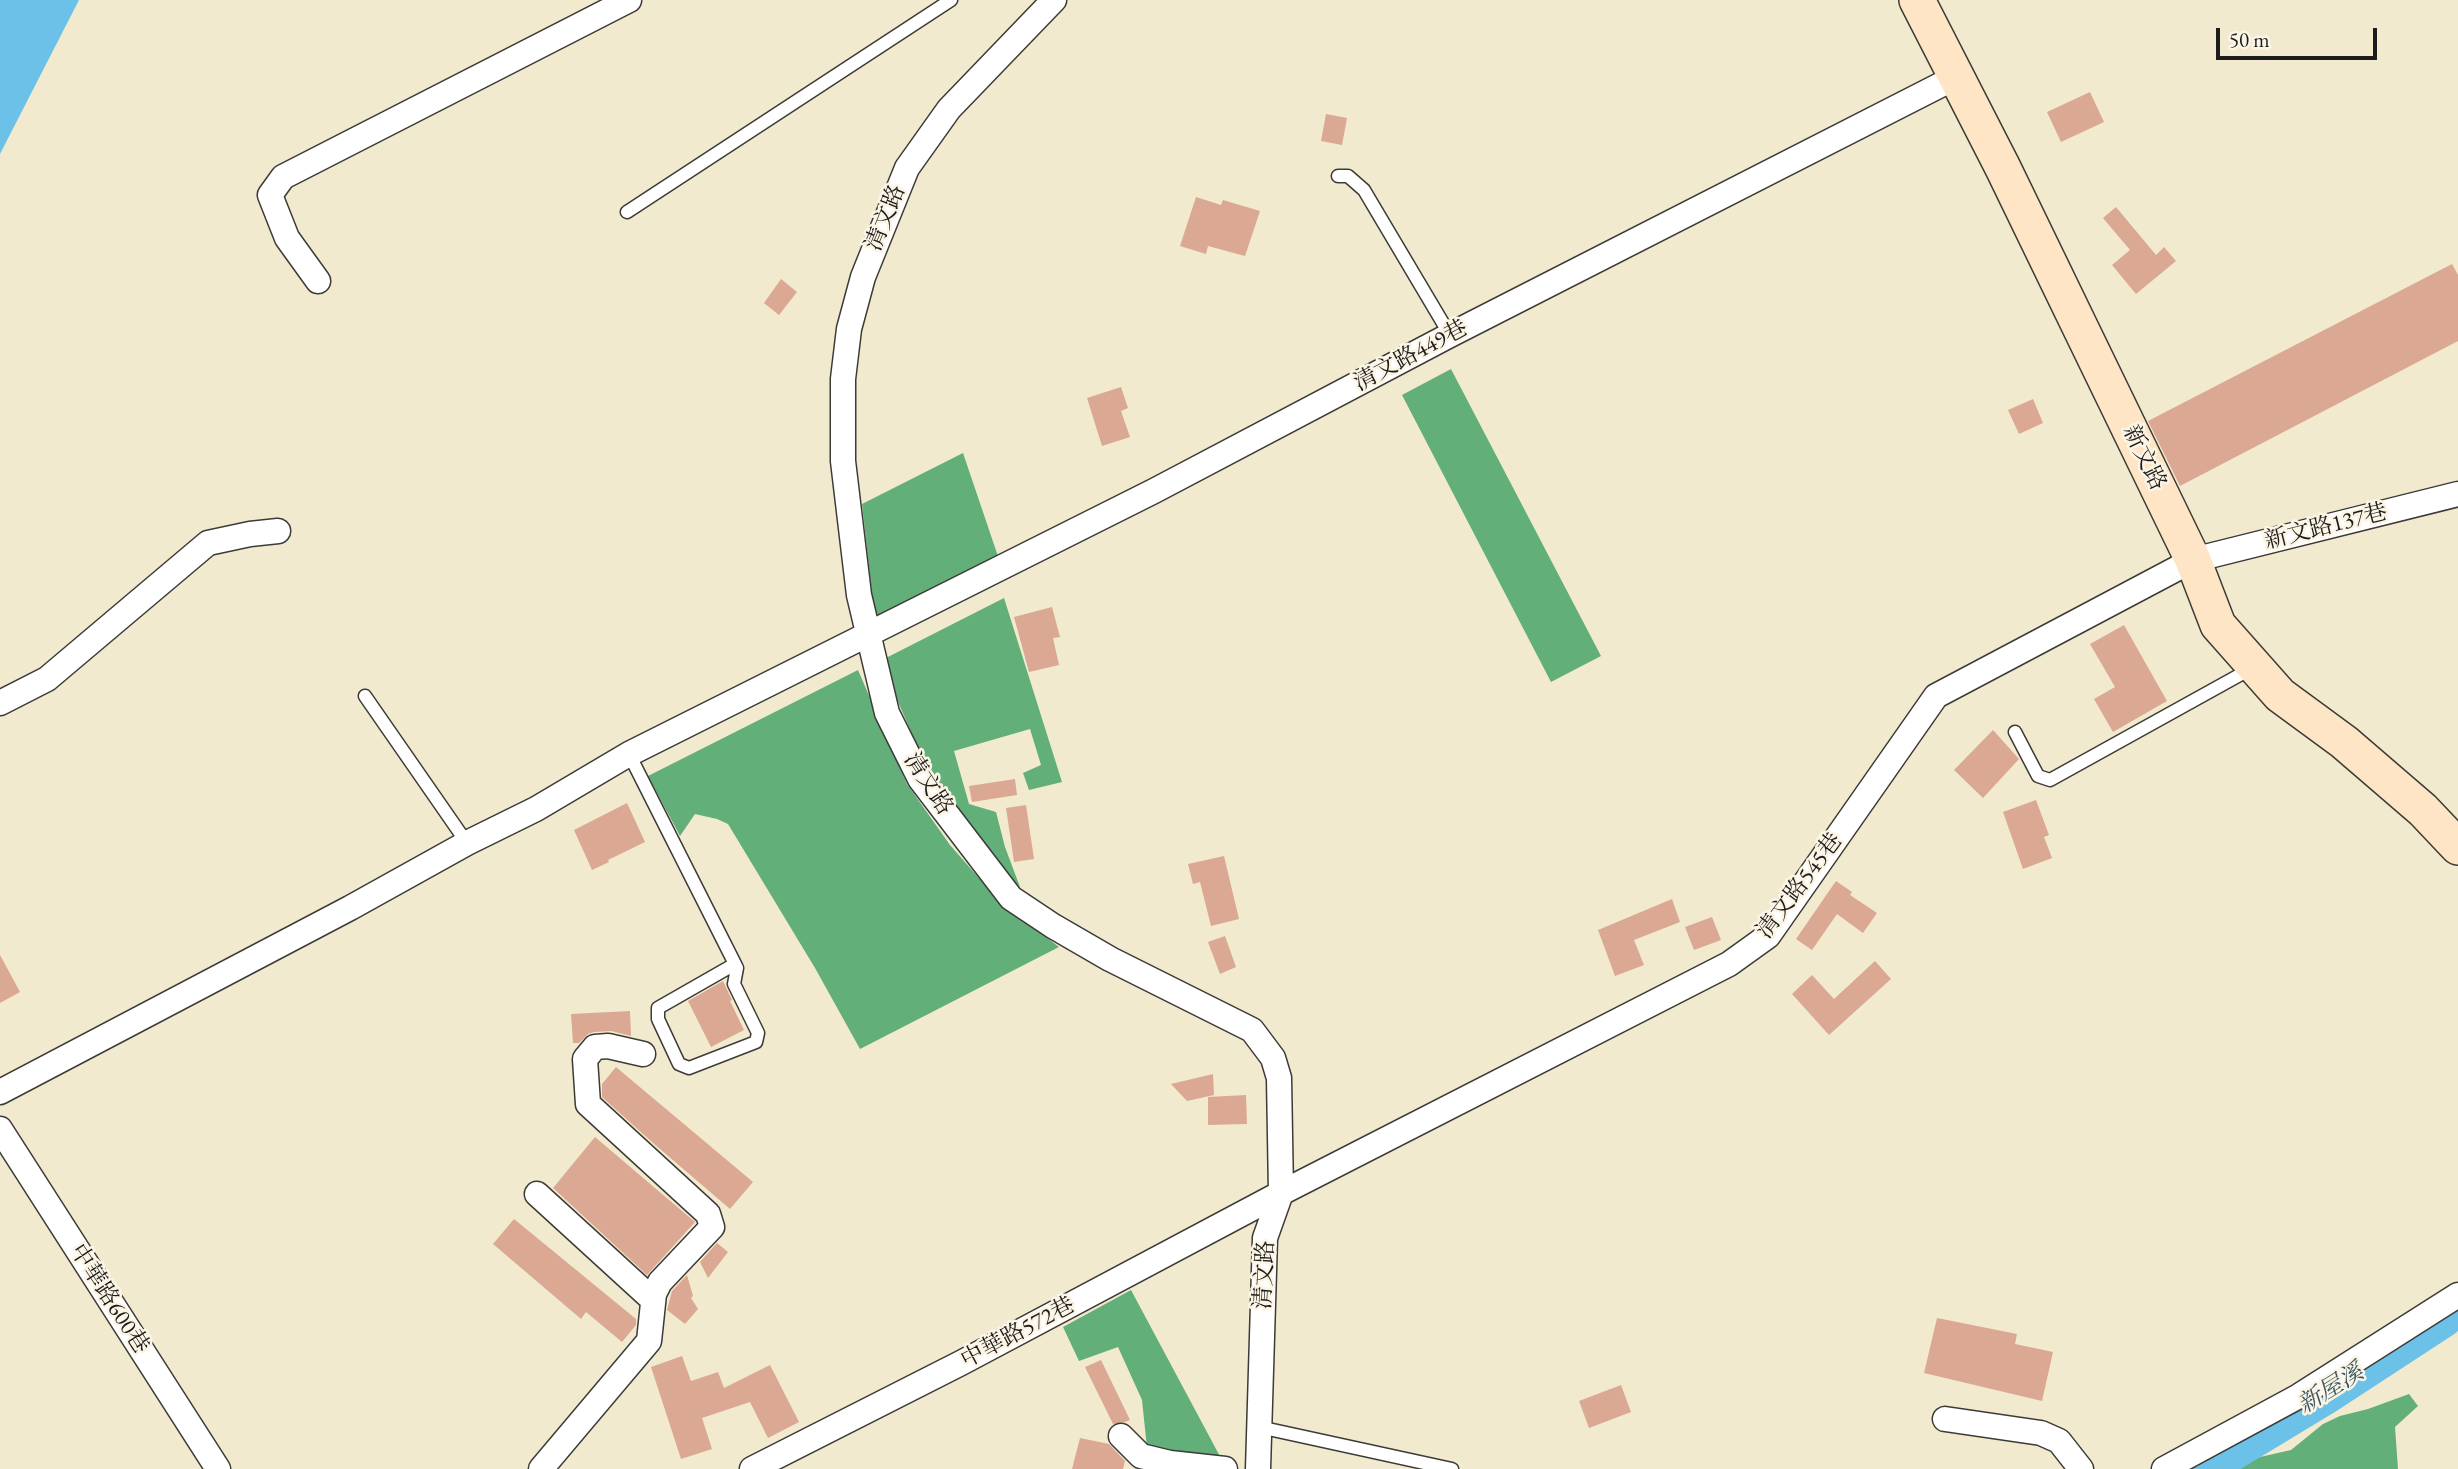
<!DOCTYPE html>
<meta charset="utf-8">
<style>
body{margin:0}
#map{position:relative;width:2458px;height:1469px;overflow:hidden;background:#f2eace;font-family:"EB Garamond",serif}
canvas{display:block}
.scale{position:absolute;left:2216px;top:28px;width:161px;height:32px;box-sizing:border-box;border:4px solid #1c1c1c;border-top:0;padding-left:9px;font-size:21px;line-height:24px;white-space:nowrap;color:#1c1c1c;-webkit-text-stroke:5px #fcf5e5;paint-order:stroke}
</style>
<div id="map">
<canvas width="2458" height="1469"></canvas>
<div class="scale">50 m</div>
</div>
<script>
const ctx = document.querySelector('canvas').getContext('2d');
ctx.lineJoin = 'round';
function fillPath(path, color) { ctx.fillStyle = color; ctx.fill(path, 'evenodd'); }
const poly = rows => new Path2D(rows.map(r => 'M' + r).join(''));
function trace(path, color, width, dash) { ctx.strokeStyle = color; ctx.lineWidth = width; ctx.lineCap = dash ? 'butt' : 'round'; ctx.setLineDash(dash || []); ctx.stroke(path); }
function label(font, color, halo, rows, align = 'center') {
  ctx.font = font + ' "EB Garamond","Noto Serif TC",serif'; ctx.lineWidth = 5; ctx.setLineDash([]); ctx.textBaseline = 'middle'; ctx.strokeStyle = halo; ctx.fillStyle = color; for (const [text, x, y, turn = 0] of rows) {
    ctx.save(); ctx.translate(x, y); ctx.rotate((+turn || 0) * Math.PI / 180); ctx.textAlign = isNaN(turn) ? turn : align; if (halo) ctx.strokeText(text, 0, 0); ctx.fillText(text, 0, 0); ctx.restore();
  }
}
fillPath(poly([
 [1451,369,1601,656,1551,682,1402,395],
 [963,453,1004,574,877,639,862,504],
 [1004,598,1062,782,1029,790,1023,773,1041,765,1030,729,954,751,969,804,996,812,1005,847,1020,887,1005,873,928,770,880,661],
 [858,670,907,784,950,845,1000,902,1059,947,860,1049,815,968,728,824,717,819,695,814,680,836,648,776],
 [1131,1290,1223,1462,1147,1448,1142,1400,1118,1347,1079,1361,1063,1327],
 [2409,1394,2418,1406,2395,1427,2398,1469,2235,1469,2260,1457,2291,1450,2323,1424,2340,1416,2368,1409]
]), '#62af79');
fillPath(poly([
 [0,0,79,0,0,154]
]), '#6bc1e8');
trace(poly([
 [2204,1469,2323,1397,2444,1318]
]), '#6bc1e8', 38);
fillPath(poly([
 [2090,92,2104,122,2061,142,2047,112],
 [1326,114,1347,118,1342,145,1321,141],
 [1196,197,1221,205,1223,200,1260,211,1245,256,1208,246,1206,254,1180,246],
 [2116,207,2156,255,2164,247,2176,261,2136,294,2112,265,2130,250,2103,218],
 [2452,264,2458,275,2458,341,2180,486,2148,421],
 [781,279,797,292,779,315,764,303],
 [1121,387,1128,408,1121,411,1130,437,1102,446,1087,398],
 [2033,399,2043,423,2019,434,2008,410],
 [1052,607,1060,637,1053,638,1059,665,1029,672,1014,617],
 [2124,625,2167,701,2113,732,2094,699,2115,687,2090,644],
 [1993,730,2019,759,1983,798,1954,770],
 [1015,779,1017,795,972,802,969,786],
 [2036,800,2049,835,2044,837,2052,858,2023,869,2003,812],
 [627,803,645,842,608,860,609,862,592,870,574,830],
 [1026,805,1034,859,1014,862,1006,808],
 [1224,856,1239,919,1211,926,1200,882,1193,884,1188,864],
 [1836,881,1852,892,1850,895,1877,913,1863,933,1837,914,1812,950,1796,939],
 [1672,899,1680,922,1634,940,1644,965,1615,976,1598,930],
 [1712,917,1721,940,1694,950,1685,927],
 [1225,936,1236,967,1220,974,1208,942],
 [0,955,20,992,0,1003],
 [1875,961,1891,979,1829,1035,1792,994,1812,975,1834,999],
 [723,981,732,1000,730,1001,744,1030,711,1047,688,1001],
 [630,1011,631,1036,611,1031,594,1032,588,1034,579,1043,573,1043,571,1014],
 [616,1067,753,1182,730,1209,653,1143,602,1097,602,1084],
 [1213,1074,1214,1095,1187,1101,1171,1084],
 [1246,1095,1247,1124,1208,1125,1208,1097],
 [595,1137,695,1222,647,1275,553,1188],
 [514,1219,636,1319,636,1325,622,1342,586,1312,581,1319,493,1244],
 [717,1243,728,1252,708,1278,700,1262],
 [687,1275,693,1296,691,1298,698,1309,685,1324,667,1310,672,1291],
 [1937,1318,2017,1334,2015,1344,2053,1352,2042,1401,1924,1373],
 [682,1356,691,1381,718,1372,724,1388,770,1365,799,1422,768,1438,750,1402,702,1418,712,1449,681,1459,651,1367],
 [1101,1360,1130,1420,1125,1422,1113,1424,1085,1367],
 [1621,1385,1631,1412,1589,1428,1579,1401],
 [1080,1438,1109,1444,1125,1461,1123,1469,1072,1469]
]), '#daa893');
const lane = poly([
 [1338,176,1348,176,1364,190,1450,335],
 [627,212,951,0],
 [365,696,467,843],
 [2015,732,2038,776,2050,780,2254,667],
 [629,754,735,964,737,968,734,984,758,1033,756,1042,689,1068,679,1064,658,1019,658,1008,735,964],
 [1259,1427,1452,1469]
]);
const street = poly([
 [1054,0,949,109,907,168,863,277,849,329,843,379,843,461,859,595,887,713,920,779,1011,898,1053,926,1110,959,1252,1030,1273,1058,1279,1078,1281,1193,1265,1238,1258,1469],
 [318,281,287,238,270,195,283,177,629,0],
 [0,703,47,679,208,543,250,534,278,531],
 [0,1092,350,908,467,843,536,809,629,754,1154,491,1450,335,1956,77],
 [0,1129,218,1469],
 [537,1194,653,1300],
 [1945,1419,2041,1433,2059,1441,2081,1469],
 [1121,1436,1141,1456,1170,1463,1225,1469],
 [541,1469,649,1341,654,1294,660,1282,712,1227,708,1214,588,1104,585,1059,595,1047,608,1046,643,1054],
 [752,1469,961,1363,1281,1193,1729,964,1768,936,1936,696,2193,560,2458,494],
 [2164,1469,2299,1396,2458,1295]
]);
const secondary = poly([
 [1917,0,2003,168,2193,560,2218,625,2280,695,2344,742,2423,810,2458,847]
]);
trace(lane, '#3c3b37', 15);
trace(street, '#3c3b37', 27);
trace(secondary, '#3c3b37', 38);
trace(lane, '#fff', 12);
trace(street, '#fff', 24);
trace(secondary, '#fee5c5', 35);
label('23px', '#1c1c1c', '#fcf5e5', [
 ["清文路",886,218,-68],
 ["清文路449巷",1411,356,-28],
 ["新文路",2144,458,64],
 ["新文路137巷",2326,527,-14],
 ["清文路",928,784,57],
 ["清文路545巷",1800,886,-53],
 ["清文路",1265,1275,-87],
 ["中華路600巷",109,1299,57],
 ["中華路572巷",1018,1333,-28]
]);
label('italic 24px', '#385663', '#fcf5e5', [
 ["新屋溪",2331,1389,-32]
]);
</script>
